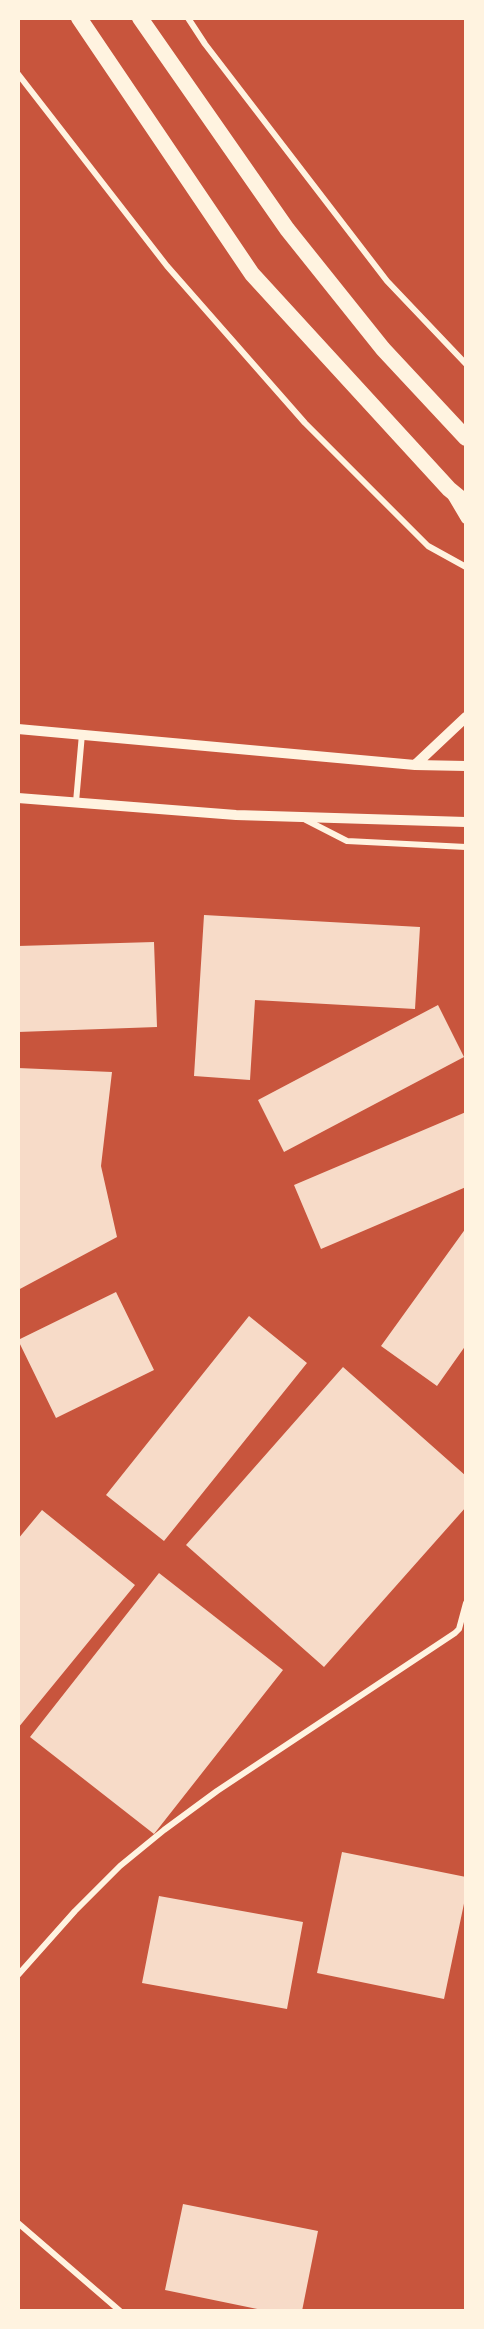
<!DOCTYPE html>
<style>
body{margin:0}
#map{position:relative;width:484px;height:2329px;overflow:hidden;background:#c8553d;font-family:Overpass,sans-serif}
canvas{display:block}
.frame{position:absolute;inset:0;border:20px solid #fff3e0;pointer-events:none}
</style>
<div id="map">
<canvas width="484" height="2329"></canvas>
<div class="frame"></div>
</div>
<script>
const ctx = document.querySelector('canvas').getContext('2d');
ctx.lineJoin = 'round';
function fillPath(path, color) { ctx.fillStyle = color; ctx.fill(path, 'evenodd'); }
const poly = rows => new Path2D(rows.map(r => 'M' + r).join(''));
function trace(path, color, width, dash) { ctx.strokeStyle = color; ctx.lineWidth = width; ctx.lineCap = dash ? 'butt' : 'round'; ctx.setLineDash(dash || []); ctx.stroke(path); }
fillPath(poly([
 [204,915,420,927,415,1009,255,1000,250,1080,194,1076],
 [154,942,157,1027,18,1032,18,946],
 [438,1005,464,1057,284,1152,258,1100],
 [18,1068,112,1072,101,1166,117,1237,18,1290],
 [466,1112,466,1187,321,1249,294,1185],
 [466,1228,466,1345,437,1386,381,1346],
 [116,1292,154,1370,56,1418,18,1340],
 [249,1316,307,1363,164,1541,106,1495],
 [343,1367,466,1476,466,1507,324,1667,186,1545],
 [42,1510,135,1585,18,1728,18,1539],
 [159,1573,283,1670,154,1834,30,1737],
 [342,1852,466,1877,466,1894,444,1999,317,1973],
 [159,1896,303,1922,287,2009,142,1983],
 [183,2204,318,2231,302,2311,267,2311,165,2290]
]), '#f7dbc8');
trace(poly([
 [188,18,205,44,387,281,466,364],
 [18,74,167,266,305,423,428,546,466,567],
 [76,802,82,734],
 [306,820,347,841,466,847],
 [18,1975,75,1911,120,1866,164,1830,217,1791,455,1633,459,1629,466,1603],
 [18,2223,120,2311]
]), '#fff3e0', 6);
trace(poly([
 [453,497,466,519],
 [18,729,415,765,466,766],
 [415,765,466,717],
 [18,798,236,815,466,822]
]), '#fff3e0', 10);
trace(poly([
 [79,18,252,274,449,489,466,503],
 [140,18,287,229,383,349,466,438]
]), '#fff3e0', 16);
</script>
